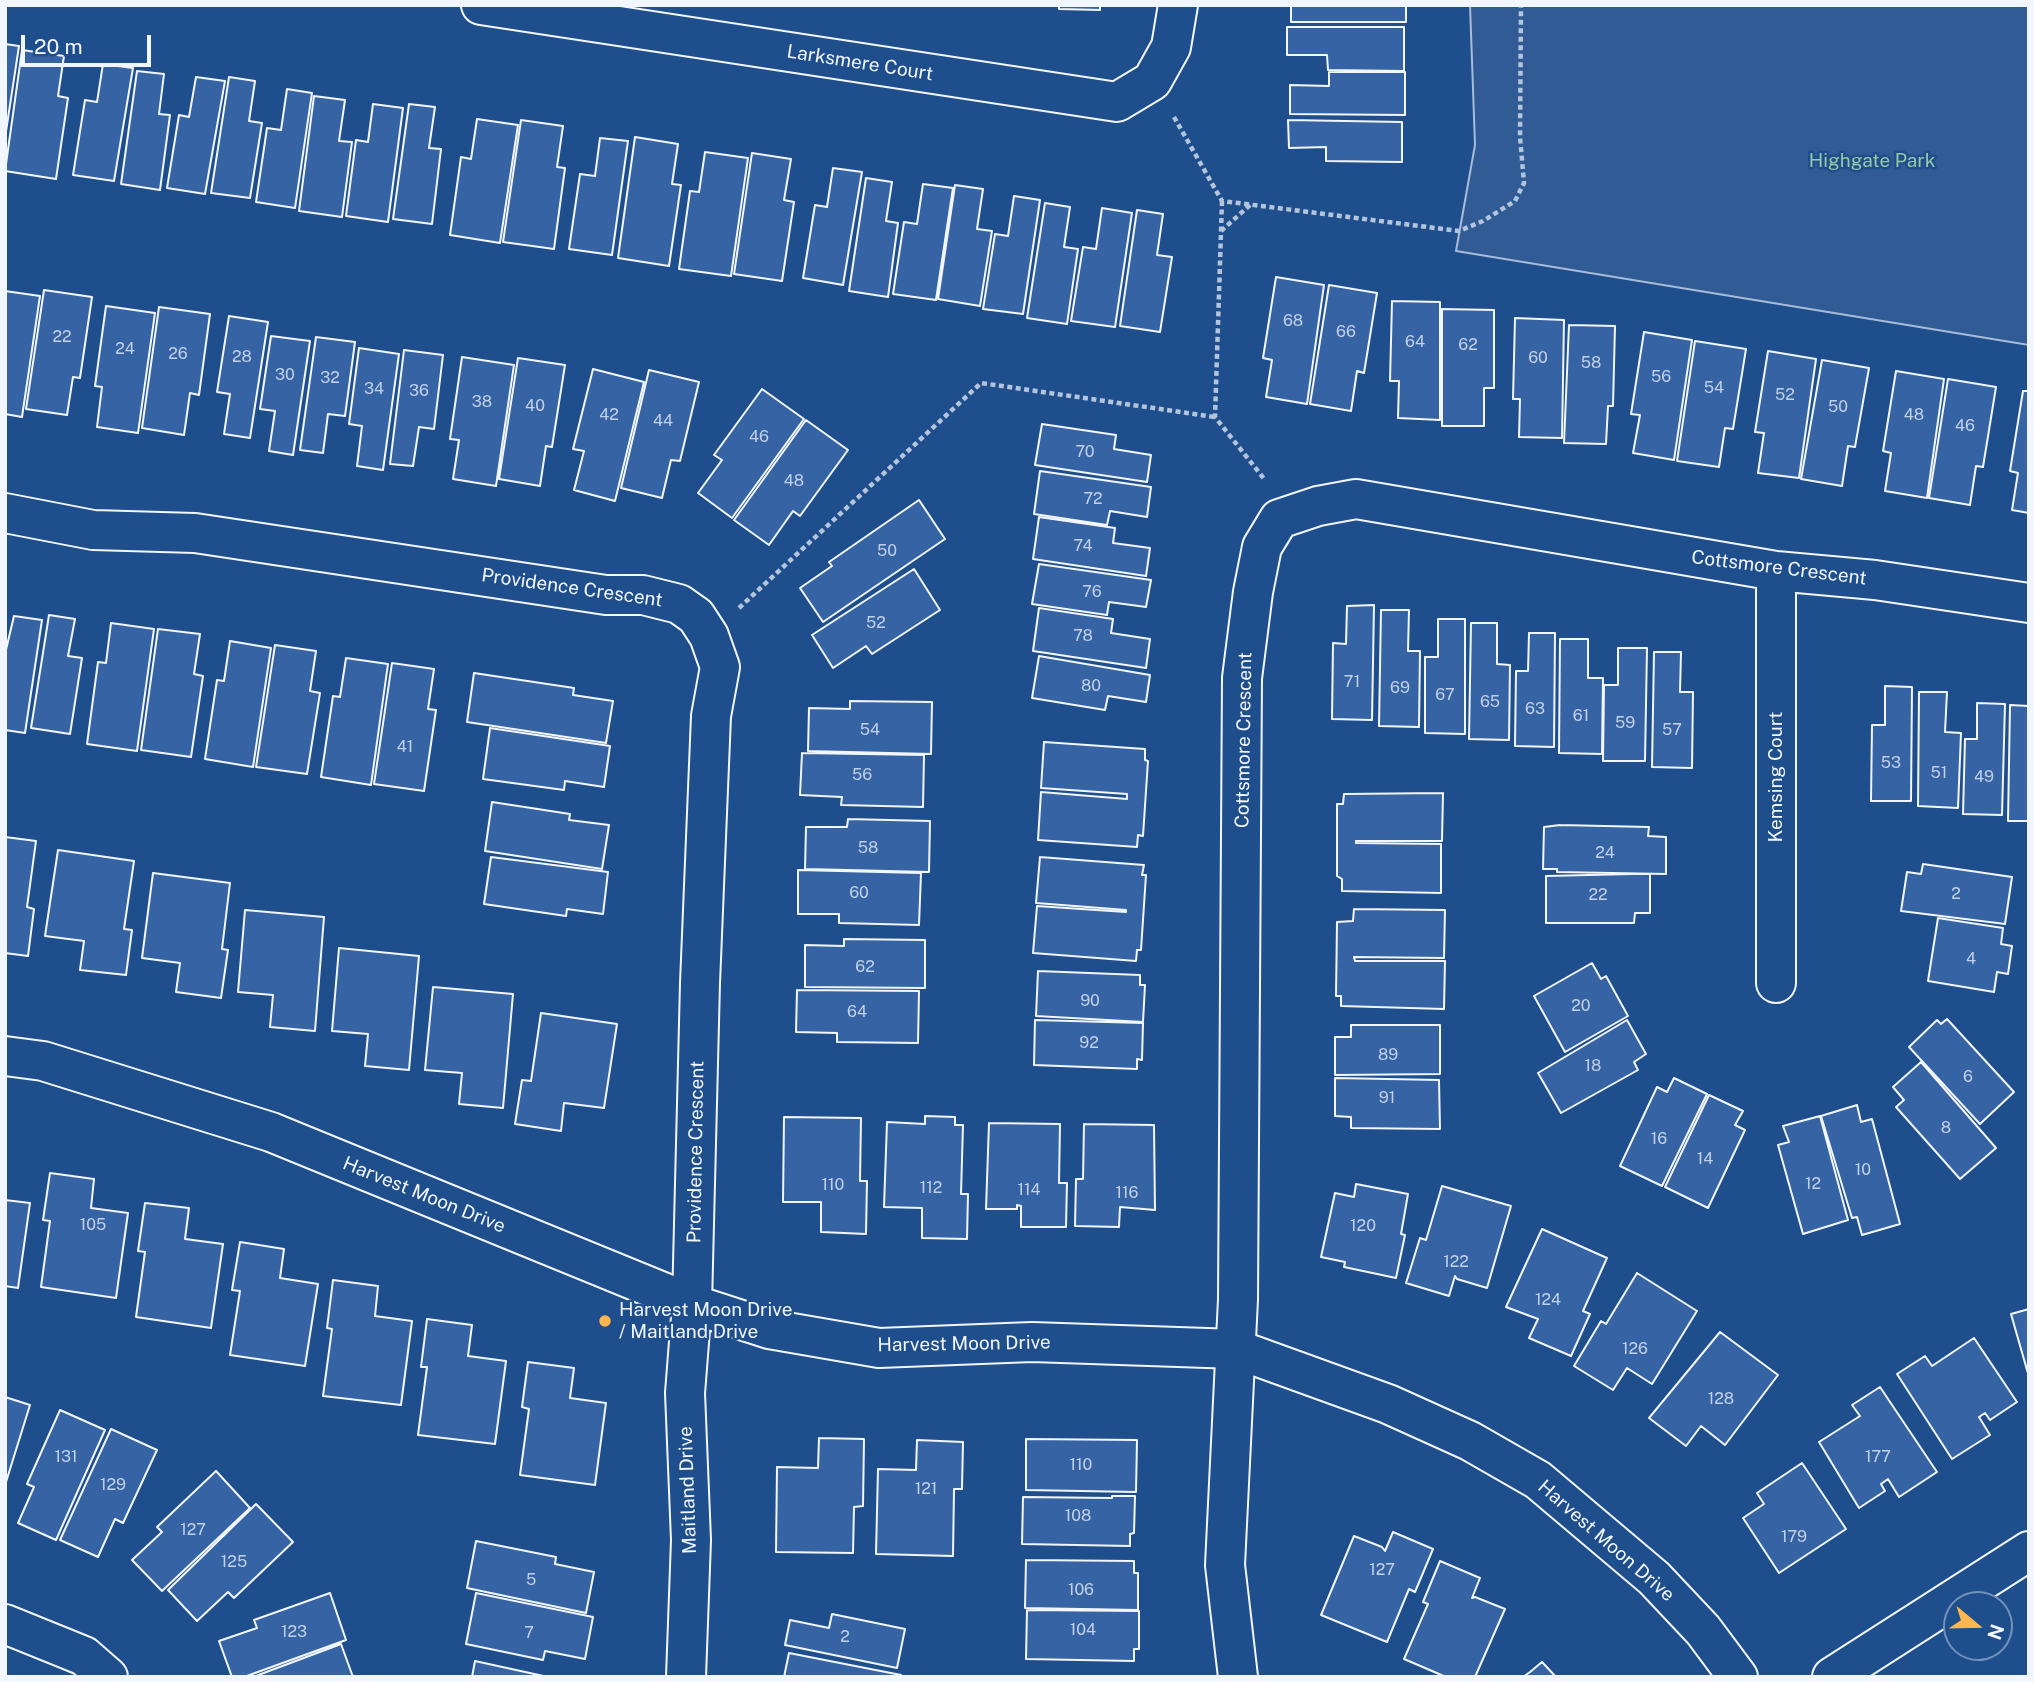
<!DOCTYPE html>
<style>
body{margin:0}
#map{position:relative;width:2034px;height:1682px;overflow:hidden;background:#1f4e8c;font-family:"Public Sans",sans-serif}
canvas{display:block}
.frame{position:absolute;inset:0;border:7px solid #f2f6ff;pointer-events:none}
.north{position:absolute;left:1943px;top:1591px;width:70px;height:70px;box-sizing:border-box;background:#1f4e8c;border:2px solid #7391ba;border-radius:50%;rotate:109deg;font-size:19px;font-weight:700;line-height:28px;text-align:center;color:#f2f6ff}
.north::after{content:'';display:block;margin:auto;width:24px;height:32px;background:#ffb74d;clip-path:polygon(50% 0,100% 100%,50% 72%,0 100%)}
.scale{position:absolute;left:21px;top:35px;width:130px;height:32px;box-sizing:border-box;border:4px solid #f2f6ff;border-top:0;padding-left:9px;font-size:21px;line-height:24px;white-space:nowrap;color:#f2f6ff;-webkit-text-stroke:5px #1f4e8c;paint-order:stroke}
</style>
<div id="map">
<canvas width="2034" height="1682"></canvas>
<div class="frame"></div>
<div class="north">N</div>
<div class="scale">20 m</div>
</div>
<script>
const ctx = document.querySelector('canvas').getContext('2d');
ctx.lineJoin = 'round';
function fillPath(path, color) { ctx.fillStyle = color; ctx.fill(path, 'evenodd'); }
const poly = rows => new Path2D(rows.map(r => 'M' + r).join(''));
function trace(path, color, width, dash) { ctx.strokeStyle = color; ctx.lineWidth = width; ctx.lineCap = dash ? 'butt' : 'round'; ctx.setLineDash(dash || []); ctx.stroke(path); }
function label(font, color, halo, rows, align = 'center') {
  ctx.font = font + ' "Public Sans",sans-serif'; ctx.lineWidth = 5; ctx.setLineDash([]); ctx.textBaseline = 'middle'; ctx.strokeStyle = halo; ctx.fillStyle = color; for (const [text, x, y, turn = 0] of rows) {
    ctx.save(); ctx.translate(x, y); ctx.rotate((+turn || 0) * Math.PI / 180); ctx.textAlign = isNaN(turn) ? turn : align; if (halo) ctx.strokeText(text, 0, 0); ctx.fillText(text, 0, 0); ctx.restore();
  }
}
const built = poly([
 [1470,5,2029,5,2029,345,1456,251,1475,145,1470,5]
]);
fillPath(built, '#305b95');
trace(built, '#a8bbd7', 2);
const building = poly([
 [1059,5,1100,5,1100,10,1059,9,1059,5],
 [1291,5,1406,5,1406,22,1291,22,1291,5],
 [1287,27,1404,27,1404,71,1328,70,1327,55,1287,55,1287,27],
 [5,44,19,46,5,138,5,44],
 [22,50,64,56,58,96,68,98,56,179,5,171,22,50],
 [103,64,133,68,114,181,73,175,85,100,97,102,103,64],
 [137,71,164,74,159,114,170,115,160,190,121,184,137,71],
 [1329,72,1405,72,1405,115,1290,114,1290,85,1329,86,1329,72],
 [196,77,225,81,205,194,167,188,179,115,189,117,196,77],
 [229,77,255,81,249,121,262,123,250,198,211,193,229,77],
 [287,89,312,93,295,208,256,202,267,128,281,130,287,89],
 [314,96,345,100,339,141,352,142,342,217,299,211,314,96],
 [373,104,403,108,388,222,346,216,356,140,368,142,373,104],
 [409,104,435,107,429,148,441,149,432,224,393,219,409,104],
 [477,119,518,125,500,243,450,235,461,157,471,159,477,119],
 [521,120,563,126,557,167,565,168,554,249,503,242,521,120],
 [1288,120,1402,122,1402,162,1326,161,1326,147,1289,148,1288,120],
 [635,137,678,144,672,184,681,185,669,266,618,258,635,137],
 [600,138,628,141,612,255,569,249,580,174,595,176,600,138],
 [705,152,748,158,731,276,679,269,690,191,699,192,705,152],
 [752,153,791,159,784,200,794,202,782,281,734,274,752,153],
 [833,168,862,172,843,285,803,278,815,205,827,207,833,168],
 [866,178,892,182,886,221,898,223,888,297,849,291,866,178],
 [923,184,953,188,936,300,893,294,904,222,917,224,923,184],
 [955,185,983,189,977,229,992,231,980,306,938,299,955,185],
 [1014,196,1040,200,1023,314,983,309,995,234,1008,236,1014,196],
 [1045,203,1070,207,1064,247,1078,249,1067,324,1027,318,1045,203],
 [1102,208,1132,213,1115,327,1071,321,1083,247,1096,249,1102,208],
 [1137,210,1163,214,1157,255,1172,257,1160,332,1120,326,1137,210],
 [1276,277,1324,285,1307,404,1266,397,1272,360,1263,358,1276,277],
 [1329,285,1377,293,1364,373,1357,371,1351,411,1310,404,1329,285],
 [44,290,92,297,80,378,73,377,67,415,26,409,44,290],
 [5,291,40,296,22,417,5,414,5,291],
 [1392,301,1440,302,1440,420,1398,418,1399,381,1390,381,1392,301],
 [106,306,155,313,138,433,97,427,102,387,95,386,106,306],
 [159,307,210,314,199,395,190,393,184,435,142,428,159,307],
 [1442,309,1494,310,1494,388,1484,388,1484,426,1442,426,1442,309],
 [229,316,268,322,250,438,224,434,230,394,217,392,229,316],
 [1515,318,1564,320,1562,438,1519,437,1520,399,1513,399,1515,318],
 [1569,325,1615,326,1613,406,1608,406,1606,444,1564,443,1569,325],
 [1644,332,1692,340,1674,460,1633,453,1640,415,1631,414,1644,332],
 [271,336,310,341,293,455,269,451,275,411,260,409,271,336],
 [316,337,355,342,345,416,328,414,323,453,300,450,316,337],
 [1695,341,1746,349,1733,429,1725,428,1719,467,1677,461,1695,341],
 [359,348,399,354,383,470,357,466,362,426,349,424,359,348],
 [404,350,443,355,434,429,419,427,413,466,390,464,404,350],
 [1768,351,1816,359,1799,478,1758,473,1764,433,1755,432,1768,351],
 [462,357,514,365,496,486,453,479,459,440,450,439,462,357],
 [518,358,565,365,552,447,546,446,540,486,499,479,518,358],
 [1822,360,1869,368,1855,447,1848,446,1842,486,1801,479,1822,360],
 [593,369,644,382,615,501,574,490,584,451,573,449,593,369],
 [649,370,699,382,680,461,671,460,662,498,621,488,649,370],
 [1896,371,1944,379,1927,498,1885,491,1891,453,1883,451,1896,371],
 [1948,379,1996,387,1983,467,1976,466,1970,505,1929,498,1948,379],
 [762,389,804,419,732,518,698,493,722,460,714,455,762,389],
 [2023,391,2029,391,2029,513,2012,510,2018,473,2010,471,2023,391],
 [806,420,848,450,800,516,793,511,769,545,734,520,806,420],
 [1042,424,1116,435,1114,449,1151,455,1147,482,1035,465,1042,424],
 [1040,471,1151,487,1147,517,1110,511,1107,525,1034,514,1040,471],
 [919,500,945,539,823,622,800,588,832,566,829,562,919,500],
 [1039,517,1115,528,1113,543,1150,548,1146,576,1033,559,1039,517],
 [1039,564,1151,580,1146,607,1109,602,1107,615,1032,604,1039,564],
 [914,569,940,610,872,654,866,646,833,668,812,635,914,569],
 [1374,605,1372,720,1332,719,1333,643,1346,644,1347,606,1374,605],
 [1039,608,1113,619,1111,633,1150,639,1146,668,1033,651,1039,608],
 [1381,610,1409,610,1408,651,1420,651,1419,727,1379,726,1381,610],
 [49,615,75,619,68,656,82,658,70,734,31,728,49,615],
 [14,616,42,620,25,733,5,730,5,654,14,616],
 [1438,619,1465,619,1465,734,1425,733,1425,657,1438,657,1438,619],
 [111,623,154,629,137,751,87,744,98,662,106,663,111,623],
 [1471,623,1497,623,1497,664,1510,665,1509,740,1469,739,1471,623],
 [158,629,200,634,194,674,203,676,191,757,141,750,158,629],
 [1529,633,1555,633,1554,747,1515,746,1516,671,1528,671,1529,633],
 [1560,639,1588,639,1588,678,1603,678,1602,754,1559,753,1560,639],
 [230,641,271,648,253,767,205,759,217,680,224,681,230,641],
 [275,645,316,651,310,691,320,693,307,774,256,767,275,645],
 [1618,648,1647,648,1645,761,1603,761,1604,685,1618,685,1618,648],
 [1654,652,1681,652,1680,692,1693,692,1692,768,1652,767,1654,652],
 [1039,656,1150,675,1146,702,1108,696,1105,710,1032,698,1039,656],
 [346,658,388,664,371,785,321,777,333,696,340,697,346,658],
 [392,663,434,669,428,709,436,710,424,791,374,784,392,663],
 [474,673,574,688,573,695,613,701,606,743,467,722,474,673],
 [1885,686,1912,687,1911,801,1871,801,1872,725,1885,725,1885,686],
 [1919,692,1947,692,1945,732,1961,733,1958,808,1918,806,1919,692],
 [850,701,932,702,931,754,808,751,809,708,850,709,850,701],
 [1977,703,2005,704,2002,815,1963,814,1965,739,1977,739,1977,703],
 [2010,705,2029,706,2029,821,2008,821,2010,705],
 [490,728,610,746,604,787,565,781,564,790,483,779,490,728],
 [1044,742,1145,749,1145,760,1148,761,1143,836,1138,835,1137,847,1038,840,1041,792,1127,799,1127,794,1041,788,1044,742],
 [802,753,924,755,923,807,841,805,842,797,800,795,802,753],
 [1443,793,1442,841,1356,841,1356,843,1441,844,1441,893,1342,891,1342,879,1337,876,1337,804,1343,804,1344,794,1443,793],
 [492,802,570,814,569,820,609,825,602,869,485,851,492,802],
 [848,819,930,821,929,872,805,869,806,827,847,827,848,819],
 [1560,825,1649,827,1648,836,1666,837,1666,874,1557,872,1557,869,1543,869,1544,827,1560,825],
 [5,837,36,841,27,907,34,909,28,956,5,953,5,837],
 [58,850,134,861,124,929,132,930,126,975,80,970,84,941,45,936,58,850],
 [491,857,608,872,603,914,567,909,566,916,484,904,491,857],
 [1040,857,1144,865,1142,875,1146,875,1141,950,1137,950,1136,961,1033,953,1037,906,1126,912,1126,910,1036,903,1040,857],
 [1923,864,2012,877,2005,924,1901,911,1907,872,1921,874,1923,864],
 [798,870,921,873,919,925,839,923,839,914,798,914,798,870],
 [153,873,230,883,222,949,228,950,221,998,176,992,180,963,142,958,153,873],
 [1632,874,1650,874,1650,913,1635,913,1634,923,1546,923,1546,876,1632,874],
 [1354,909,1445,910,1444,958,1354,957,1355,961,1445,961,1444,1009,1341,1006,1341,996,1336,996,1337,922,1353,921,1354,909],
 [245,910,324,917,315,1031,270,1027,273,995,238,992,245,910],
 [1938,918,2003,928,2001,944,2012,946,2008,974,1997,972,1994,992,1928,981,1938,918],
 [844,939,925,940,925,988,805,987,805,945,844,946,844,939],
 [339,948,419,956,409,1070,365,1066,368,1034,332,1031,339,948],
 [1592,963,1601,979,1606,976,1628,1016,1565,1052,1534,996,1592,963],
 [1038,971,1140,975,1140,985,1145,985,1143,1022,1036,1016,1038,971],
 [433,987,513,994,503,1108,459,1104,462,1073,425,1070,433,987],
 [797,990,919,991,918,1043,837,1042,837,1033,796,1032,797,990],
 [541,1013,617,1024,604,1108,564,1103,561,1131,515,1124,522,1080,531,1081,541,1013],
 [1947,1019,2014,1092,1980,1124,1909,1047,1937,1020,1941,1024,1947,1019],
 [1035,1020,1143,1023,1142,1060,1137,1059,1137,1069,1034,1065,1035,1020],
 [1627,1020,1646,1054,1634,1062,1638,1070,1561,1113,1538,1073,1627,1020],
 [1351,1025,1440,1025,1440,1074,1335,1075,1335,1037,1351,1037,1351,1025],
 [1921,1062,1996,1148,1960,1179,1896,1107,1904,1100,1893,1087,1921,1062],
 [1335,1078,1439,1080,1440,1129,1351,1128,1351,1117,1335,1116,1335,1078],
 [1674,1078,1707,1094,1662,1186,1620,1166,1657,1087,1667,1092,1674,1078],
 [1709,1095,1743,1111,1735,1125,1745,1130,1708,1208,1665,1187,1709,1095],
 [1857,1105,1861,1122,1872,1119,1900,1224,1862,1235,1857,1217,1852,1218,1821,1116,1857,1105],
 [925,1116,955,1117,955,1125,963,1125,961,1194,968,1194,967,1239,922,1238,922,1208,884,1207,887,1122,925,1124,925,1116],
 [1820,1116,1848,1220,1803,1234,1778,1145,1789,1142,1783,1126,1820,1116],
 [784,1117,861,1118,860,1181,867,1181,866,1234,821,1232,821,1202,783,1202,784,1117],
 [989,1123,1060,1124,1059,1183,1067,1183,1066,1227,1021,1227,1021,1206,1017,1205,1017,1209,986,1209,989,1123],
 [1084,1124,1154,1125,1155,1210,1120,1207,1119,1227,1075,1226,1076,1179,1083,1179,1084,1124],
 [50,1173,94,1179,91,1208,128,1213,116,1298,41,1287,50,1221,43,1220,50,1173],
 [1356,1184,1408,1194,1401,1234,1405,1235,1396,1278,1344,1267,1345,1262,1321,1257,1335,1193,1354,1197,1356,1184],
 [1442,1186,1511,1206,1487,1288,1457,1279,1455,1276,1449,1296,1406,1283,1420,1238,1426,1240,1442,1186],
 [5,1200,30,1203,18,1288,5,1286,5,1200],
 [145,1203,189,1208,185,1239,223,1244,211,1328,136,1317,145,1252,138,1251,145,1203],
 [1542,1229,1607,1258,1583,1311,1590,1314,1571,1356,1529,1338,1538,1319,1506,1307,1542,1229],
 [240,1242,284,1249,280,1278,318,1284,305,1366,230,1355,240,1291,232,1290,240,1242],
 [1637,1273,1697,1311,1652,1384,1627,1368,1613,1390,1574,1366,1601,1321,1606,1324,1637,1273],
 [333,1280,378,1286,375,1316,412,1321,401,1405,323,1396,332,1329,327,1328,333,1280],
 [2029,1309,2029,1377,2011,1314,2029,1309],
 [427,1319,472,1325,468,1356,506,1361,495,1444,418,1435,427,1367,421,1367,427,1319],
 [1720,1332,1778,1375,1725,1445,1701,1426,1686,1446,1649,1418,1720,1332],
 [1974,1338,2017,1402,1990,1420,1985,1413,1979,1417,1990,1435,1952,1459,1897,1374,1925,1356,1932,1366,1974,1338],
 [528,1362,574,1368,570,1398,606,1403,595,1485,520,1475,529,1409,522,1407,528,1362],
 [1880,1387,1937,1472,1899,1497,1888,1479,1881,1484,1885,1491,1859,1508,1819,1442,1860,1416,1852,1405,1880,1387],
 [5,1397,30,1405,6,1482,5,1482,5,1397],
 [60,1410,105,1430,56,1540,18,1523,34,1487,27,1484,60,1410],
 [111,1429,157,1450,123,1523,115,1519,98,1557,60,1540,111,1429],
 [819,1438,864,1439,863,1506,854,1507,853,1553,776,1552,777,1467,818,1468,819,1438],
 [1026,1439,1137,1440,1136,1492,1026,1490,1026,1439],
 [917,1440,963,1442,962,1489,954,1489,953,1556,876,1554,878,1469,916,1470,917,1440],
 [1802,1463,1846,1529,1779,1573,1743,1518,1764,1504,1757,1493,1802,1463],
 [216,1471,250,1508,162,1591,132,1560,162,1532,157,1527,216,1471],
 [1112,1496,1135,1496,1134,1533,1130,1534,1130,1546,1022,1544,1023,1497,1112,1498,1112,1496],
 [256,1504,293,1542,234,1598,228,1592,197,1621,168,1590,256,1504],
 [1393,1532,1433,1549,1415,1592,1409,1589,1387,1642,1321,1615,1354,1536,1382,1547,1385,1551,1393,1532],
 [476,1541,556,1557,555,1564,594,1572,586,1613,467,1588,476,1541],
 [1026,1560,1134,1561,1134,1573,1138,1573,1138,1610,1025,1608,1026,1560],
 [1440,1561,1480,1578,1472,1598,1475,1597,1505,1609,1475,1677,1446,1677,1404,1659,1428,1604,1423,1602,1440,1561],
 [330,1593,346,1640,244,1677,232,1677,219,1641,257,1628,254,1620,330,1593],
 [476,1593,593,1617,585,1659,545,1651,543,1660,466,1644,476,1593],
 [1027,1610,1139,1611,1139,1649,1134,1649,1134,1661,1026,1659,1027,1610],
 [832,1614,905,1629,897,1668,785,1645,790,1620,829,1628,832,1614],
 [341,1644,353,1677,253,1677,341,1644],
 [789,1653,901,1675,901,1677,784,1677,789,1653],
 [475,1661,548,1677,472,1677,475,1661],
 [1542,1662,1556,1677,1523,1677,1530,1672,1542,1662]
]);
fillPath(building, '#3563a3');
trace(building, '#f2f6ff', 2);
const minor = poly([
 [481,5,1117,102,1152,81,1171,47,1178,5],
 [5,513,93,530,195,533,606,595,643,595,679,604,696,616,709,636,720,667,711,716,700,983,692,1304,685,1393,691,1540,686,1677],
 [1776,983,1776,571],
 [5,1624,84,1656,108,1677],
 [1238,1677,1225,1565,1238,1299,1242,678,1253,592,1262,547,1279,519,1318,506,1356,499,1776,571,1875,580,2029,603]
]);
const tertiary = poly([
 [5,1056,43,1061,271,1132,692,1304,769,1329,879,1348,1032,1342,1236,1349,1388,1404,1470,1441,1538,1480,1654,1578,1703,1630,1738,1677],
 [1832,1677,2029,1551]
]);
trace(minor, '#f2f6ff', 42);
trace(tertiary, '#f2f6ff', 42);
trace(poly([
 [1174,117,1222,201,1459,231,1483,221,1515,201,1524,183,1520,137,1521,5],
 [1222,201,1215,417,1265,480],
 [1221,231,1250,205],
 [739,608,981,383,1215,417]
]), '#b3c4dc', 4.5, [5, 3.5]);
trace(minor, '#1f4e8c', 38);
trace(tertiary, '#1f4e8c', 38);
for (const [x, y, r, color] of [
 [605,1321,7,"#ffb74d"]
]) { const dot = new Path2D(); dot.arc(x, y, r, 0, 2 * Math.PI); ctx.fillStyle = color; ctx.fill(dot); trace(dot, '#1f4e8c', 2.5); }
label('16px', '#c3d1e8', null, [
 ["68",1293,321],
 ["66",1346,332],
 ["22",62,337],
 ["64",1415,342],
 ["62",1468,345],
 ["24",125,349],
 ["26",178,354],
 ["28",242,357],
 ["60",1538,358],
 ["58",1591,363],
 ["30",285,375],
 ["56",1661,377],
 ["32",330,378],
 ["54",1714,388],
 ["34",374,389],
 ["36",419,391],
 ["52",1785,395],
 ["38",482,402],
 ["40",535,406],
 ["50",1838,407],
 ["42",609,415],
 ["48",1914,415],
 ["44",663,421],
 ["46",1965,426],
 ["46",759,437],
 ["70",1085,452],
 ["48",794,481],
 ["72",1093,499],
 ["74",1083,546],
 ["50",887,551],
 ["76",1092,592],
 ["52",876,623],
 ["78",1083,636],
 ["71",1352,682],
 ["80",1091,686],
 ["69",1400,688],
 ["67",1445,695],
 ["65",1490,702],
 ["63",1535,709],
 ["61",1581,716],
 ["59",1625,723],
 ["54",870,730],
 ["57",1672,730],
 ["41",405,747],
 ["53",1891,763],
 ["51",1939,773],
 ["56",862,775],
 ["49",1984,777],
 ["58",868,848],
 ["24",1605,853],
 ["60",859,893],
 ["2",1956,894],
 ["22",1598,895],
 ["4",1971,959],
 ["62",865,967],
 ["90",1090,1001],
 ["20",1581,1006],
 ["64",857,1012],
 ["92",1089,1043],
 ["89",1388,1055],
 ["18",1593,1066],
 ["6",1968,1077],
 ["91",1387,1098],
 ["8",1946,1128],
 ["16",1659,1139],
 ["14",1705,1159],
 ["10",1863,1170],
 ["12",1813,1184],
 ["110",833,1185],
 ["112",931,1188],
 ["114",1029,1190],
 ["116",1127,1193],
 ["105",93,1225],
 ["120",1363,1226],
 ["122",1456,1262],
 ["124",1548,1300],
 ["126",1635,1349],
 ["128",1721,1399],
 ["131",66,1457],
 ["177",1878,1457],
 ["110",1081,1465],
 ["129",113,1485],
 ["121",926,1489],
 ["108",1078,1516],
 ["127",193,1530],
 ["179",1794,1537],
 ["125",234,1562],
 ["127",1382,1570],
 ["5",531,1580],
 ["106",1081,1590],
 ["104",1083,1630],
 ["123",294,1632],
 ["7",529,1633],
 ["2",845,1637]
]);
label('19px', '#f2f6ff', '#1f4e8c', [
 ["Larksmere Court",860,63,9],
 ["Cottsmore Crescent",1779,568,7],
 ["Providence Crescent",572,588,8],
 ["Cottsmore Crescent",1244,740,-89],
 ["Kemsing Court",1776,777,-90],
 ["Providence Crescent",696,1152,-89],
 ["Harvest Moon Drive",424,1195,22],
 ["Harvest Moon Drive",964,1344,-1],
 ["Maitland Drive",688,1490,-92],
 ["Harvest Moon Drive",1606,1541,41]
]);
label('19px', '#97c8a6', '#1f4e8c', [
 ["Highgate Park",1872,161]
]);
label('19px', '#f2f6ff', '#1f4e8c', [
 ["Harvest Moon Drive",619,1310],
 ["/ Maitland Drive",619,1332]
], 'left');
</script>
